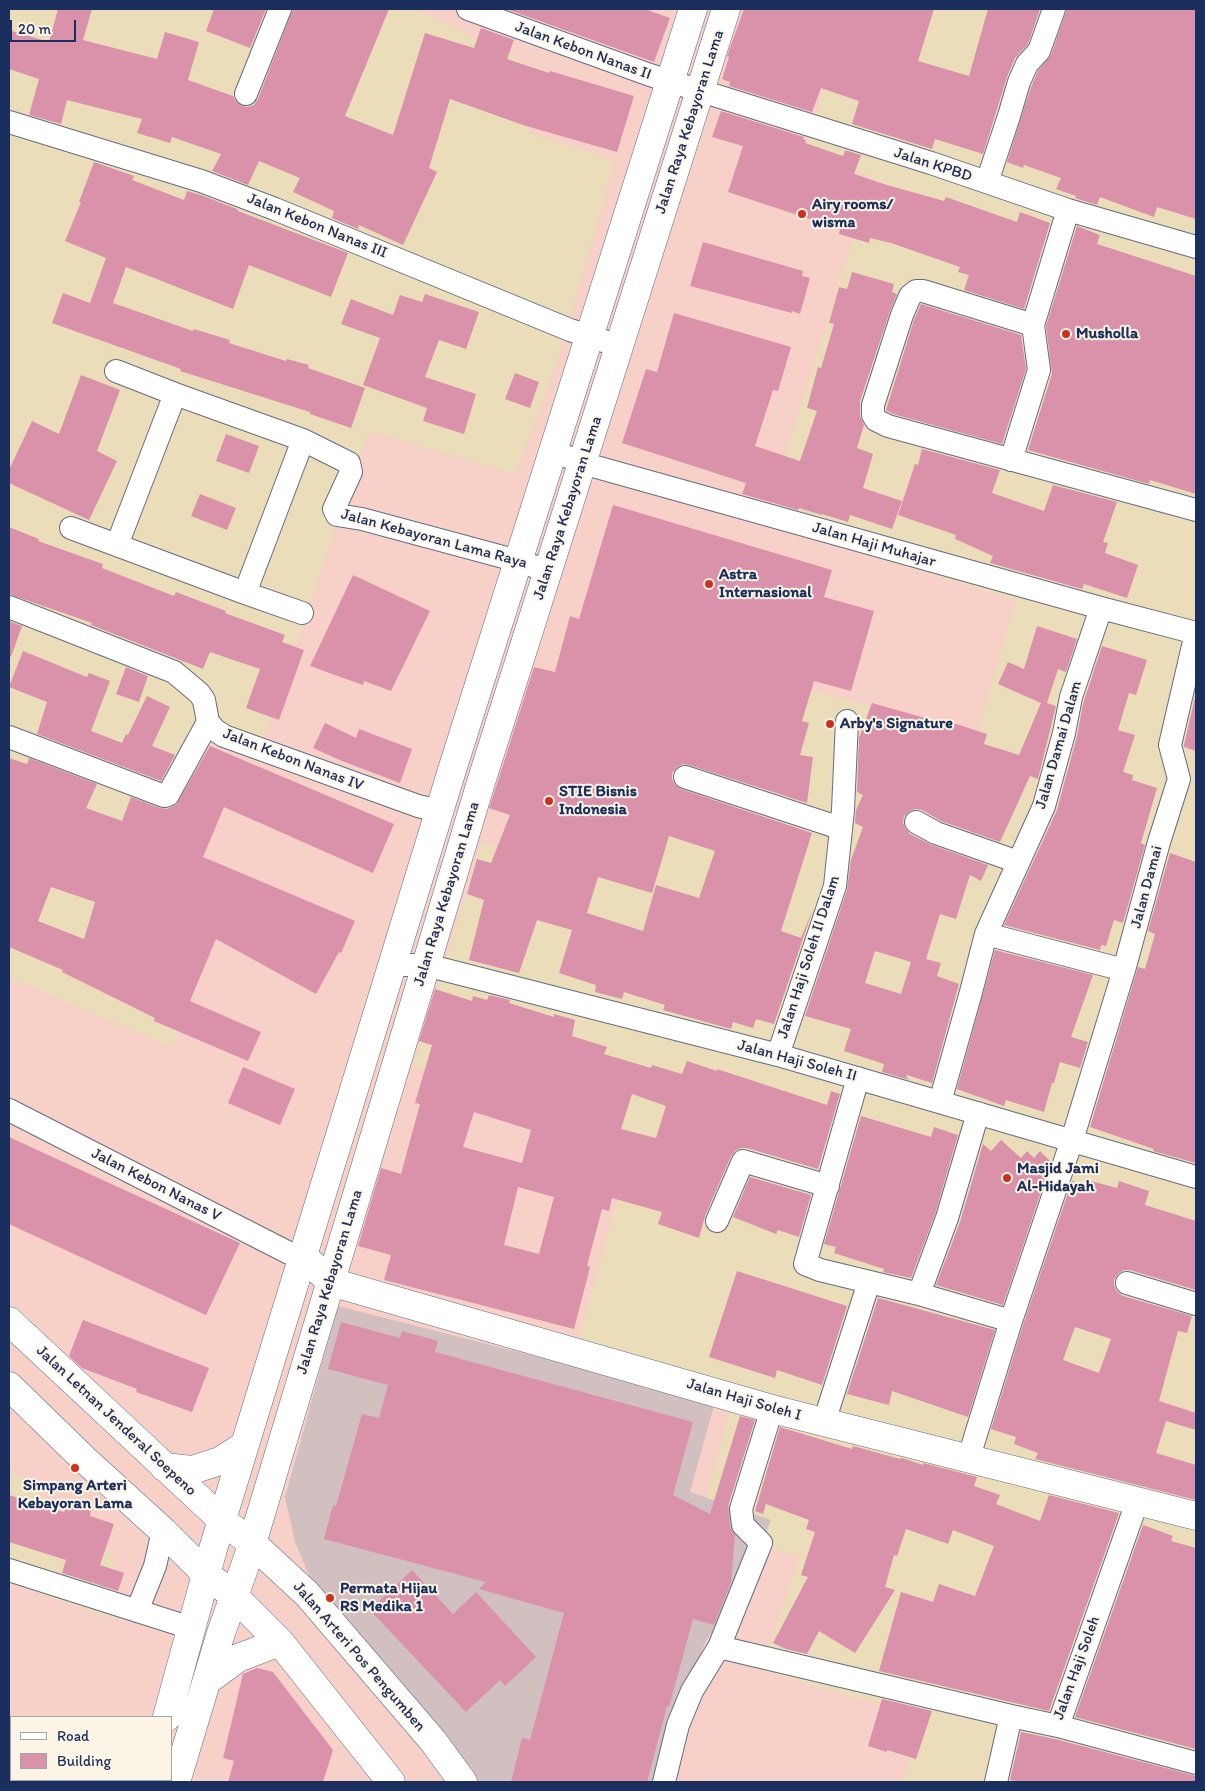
<!DOCTYPE html>
<style>
body{margin:0}
#map{position:relative;width:1205px;height:1791px;overflow:hidden;background:#ebddb9;font-family:Itim,sans-serif}
canvas{display:block}
.frame{position:absolute;inset:0;border:10px solid #1b2f5e;pointer-events:none}
.legend{position:absolute;left:10px;top:1716px;width:162px;height:65px;box-sizing:border-box;background:#fcf5e5;border:1px solid #a2a6af;margin:0;padding:6px 9px;list-style:none;font-size:15px;color:#1b2f5e}
.legend li{display:flex;align-items:center;gap:10px;height:25px}
.legend b{width:25px;border:1px solid #a2a6af}
.scale{position:absolute;left:10px;top:20px;width:66px;height:22px;box-sizing:border-box;border:2px solid #1b2f5e;border-top:0;padding-left:6px;font-size:15px;line-height:18px;white-space:nowrap;color:#1b2f5e;-webkit-text-stroke:4px #fcf5e5;paint-order:stroke}
</style>
<div id="map">
<canvas width="1205" height="1791"></canvas>
<div class="frame"></div>
<ul class="legend">
<li><b style="height:6px;background:#fff"></b>Road</li>
<li><b style="height:14px;background:#da91aa"></b>Building</li>
</ul>
<div class="scale">20 m</div>
</div>
<script>
const ctx = document.querySelector('canvas').getContext('2d');
ctx.lineJoin = 'round';
function fillPath(path, color) { ctx.fillStyle = color; ctx.fill(path, 'evenodd'); }
const poly = rows => new Path2D(rows.map(r => 'M' + r).join(''));
function trace(path, color, width, dash) { ctx.strokeStyle = color; ctx.lineWidth = width; ctx.lineCap = dash ? 'butt' : 'round'; ctx.setLineDash(dash || []); ctx.stroke(path); }
function label(font, color, halo, rows, align = 'center') {
  ctx.font = font + ' Itim,sans-serif'; ctx.lineWidth = 4; ctx.setLineDash([]); ctx.textBaseline = 'middle'; ctx.strokeStyle = halo; ctx.fillStyle = color; for (const [text, x, y, turn = 0] of rows) {
    ctx.save(); ctx.translate(x, y); ctx.rotate((+turn || 0) * Math.PI / 180); ctx.textAlign = isNaN(turn) ? turn : align; if (halo) ctx.strokeText(text, 0, 0); ctx.fillText(text, 0, 0); ctx.restore();
  }
}
fillPath(poly([
 [416,9,848,9,805,150,872,177,764,524,1016,600,977,734,671,654,601,878,482,842,413,1067,636,1134,573,1358,732,1404,698,1529,800,1556,761,1670,918,1716,903,1782,9,1782,9,1583,115,1619,113,1554,9,1469,9,977,172,1047,217,936,135,878,184,735,259,752,369,431,515,474,558,360,615,160,527,133,544,72],
 [11,1717,171,1717,171,1780,11,1780]
]), '#f7d1c8');
fillPath(poly([
 [338,1306,715,1402,690,1492,771,1520,726,1635,710,1634,704,1645,670,1746,660,1782,460,1782,321,1604,295,1542,285,1497]
]), '#d2bfc0');
fillPath(poly([
 [58,9,92,9,83,40,157,59,165,32,199,42,188,80,233,96,236,102,242,106,247,107,254,105,258,99,293,9,389,9,345,116,393,135,425,33,474,48,481,28,514,40,507,59,549,73,550,71,634,96,617,152,526,126,450,99,429,168,437,172,403,245,359,225,358,229,332,218,334,211,293,192,300,178,259,161,248,185,212,171,221,154,172,137,170,143,137,133,142,119,67,100,61,124,29,115,39,79,9,69,9,30,49,42],
 [214,9,266,9,250,48,206,31],
 [506,9,645,9,670,18,654,62],
 [744,9,934,9,918,61,969,76,988,9,1040,9,1028,44,1015,58,1007,77,983,154,935,139,932,149,852,124,859,101,821,88,812,112,729,86,730,82,722,79,729,57,727,56],
 [1067,9,1196,9,1196,219,1157,207,1154,217,1100,197,1097,205,1075,198,1076,196,1056,189,1061,178,1024,165,1023,168,1007,162,1031,87,1038,71,1051,55],
 [721,111,804,137,803,139,806,140,805,143,843,156,845,150,861,155,854,174,887,185,944,201,946,197,1017,222,1020,212,1050,223,1024,309,964,290,969,275,958,272,960,267,891,243,870,238,869,243,839,234,840,229,728,192,743,146,712,137],
 [94,162,134,176,132,180,184,200,187,191,201,195,237,209,238,211,348,253,331,297,249,265,233,309,126,267,113,303,193,331,194,329,230,340,229,343,286,361,287,359,309,365,308,368,365,388,351,428,310,414,310,412,180,371,181,369,52,323,63,293,90,303,106,258,65,241,81,202,79,202],
 [1077,226,1100,235,1097,244,1196,276,1196,494,1150,480,1149,484,1028,450,1052,374,1046,326],
 [703,242,803,271,802,276,810,278,800,314,792,311,792,313,690,286],
 [852,272,894,284,892,292,897,294,890,311,860,401,860,416,864,425,857,448,873,454,863,488,902,501,892,529,850,515,848,522,822,514,822,515,799,508,798,510,742,494,746,483,622,443,646,369,657,372,674,313,791,347,778,391,773,390,755,446,800,461,817,411,807,408,818,367,821,368,834,324,829,323,839,287,847,289],
 [425,294,479,312,466,349,439,340,425,377,476,394,464,434,423,421,427,408,363,385,380,338,341,324,351,299,393,315,400,295,422,302],
 [921,304,1021,335,1026,369,1002,444,893,414,886,410,914,320],
 [515,373,539,382,530,408,505,399],
 [81,375,120,390,97,451,117,461,89,520,9,483,9,470,32,421,59,434],
 [226,434,259,446,249,473,216,461],
 [922,449,1000,470,992,493,1044,511,1053,485,1117,502,1103,542,1108,543,1105,553,1138,565,1127,598,1084,584,1082,589,990,563,993,556,955,539,956,535,898,515,915,464,918,465],
 [200,494,236,508,227,530,191,516],
 [613,505,832,570,824,597,874,611,851,691,814,681,802,721,809,723,800,755,813,757,807,803,689,765,683,764,677,767,672,773,672,779,675,785,681,789,812,833,781,931,801,938,813,909,774,1024,756,1019,753,1028,733,1022,731,1029,663,1010,665,1005,624,992,622,999,595,992,596,985,559,973,572,930,537,920,519,973,469,960,484,900,467,894,477,859,491,863,510,815,489,808,497,784,534,667,555,672,570,616,579,619],
 [669,836,715,851,699,898,656,885,643,931,587,913,598,877,652,893],
 [9,527,39,539,38,541,103,564,102,568,174,596,176,592,226,611,225,613,285,635,282,642,304,650,279,720,246,708,260,669,210,652,203,669,91,625,92,623,9,594],
 [353,575,430,611,391,691,364,681,363,685,310,666],
 [9,621,22,626,11,657,9,656],
 [1037,626,1077,639,1066,672,1058,669,1047,703,1056,706,1038,779,1030,776,1000,842,941,821,922,810,915,809,910,811,904,816,903,823,905,828,910,834,932,845,988,865,981,881,970,875,956,919,940,914,926,959,941,963,937,976,959,984,932,1083,907,1075,906,1077,910,1080,882,1072,884,1064,844,1051,851,1029,805,1016,847,890,851,860,863,827,855,823,856,810,863,795,857,792,859,738,872,703,932,720,933,719,950,724,950,722,987,734,984,744,1019,755,1041,703,998,684,1008,662,1024,669],
 [875,951,911,962,901,994,865,983],
 [1102,646,1147,660,1136,695,1129,693,1118,730,1135,735,1123,772,1133,775,1132,780,1157,788,1141,843,1145,845,1123,923,1114,920,1106,946,1101,945,1100,950,1004,925,1057,810,1077,736,1083,704],
 [23,651,87,677,89,673,110,681,91,731,122,743,126,734,128,735,147,696,170,707,152,746,175,755,161,781,37,734,47,702,9,687],
 [126,667,148,676,139,702,116,694],
 [1196,693,1196,751,1184,747,1184,745],
 [325,723,356,738,359,729,412,749,400,783,342,761,313,748],
 [210,746,394,824,373,873,224,807,203,857,355,921,341,953,339,952,316,994,216,939,190,1001,261,1032,248,1061,154,1021,155,1018,62,972,63,970,9,947,9,758,27,764,29,758,97,784,86,808,122,821,131,797,160,808,167,809,176,805],
 [51,887,95,902,84,939,38,921],
 [1170,853,1196,862,1196,1163,1153,1151,1154,1149,1090,1127,1138,967,1145,969,1155,934,1148,931],
 [995,950,1093,975,1071,1037,1088,1042,1080,1068,1060,1062,1054,1083,1052,1083,1044,1112,1006,1100,1004,1106,957,1089],
 [435,989,472,1001,473,996,487,1000,489,995,510,1000,509,1003,554,1017,554,1014,575,1020,572,1036,607,1047,604,1054,651,1068,652,1065,682,1074,687,1061,717,1071,717,1069,827,1105,831,1091,840,1094,818,1169,747,1148,741,1148,735,1151,731,1156,705,1216,699,1238,658,1224,662,1212,612,1198,609,1211,602,1209,587,1266,590,1267,574,1329,384,1280,391,1255,358,1246,381,1168,401,1174,420,1104,415,1103,432,1045,419,1041],
 [632,1094,666,1106,656,1138,621,1129],
 [474,1112,531,1130,522,1163,463,1147],
 [518,1187,554,1197,539,1254,504,1245],
 [243,1067,295,1089,280,1125,228,1103],
 [861,1116,931,1137,934,1127,958,1135,935,1214,911,1278,883,1272,884,1269,834,1253,836,1247,824,1244],
 [9,1137,240,1243,206,1315,9,1224],
 [1001,1140,1021,1158,1027,1151,1034,1158,1040,1151,1051,1162,1003,1305,936,1285,960,1222,983,1144,991,1151],
 [750,1177,811,1195,799,1237,778,1230,776,1234,733,1217],
 [1072,1181,1089,1186,1091,1181,1117,1188,1119,1181,1149,1191,1145,1205,1196,1221,1196,1290,1130,1270,1124,1270,1118,1274,1114,1280,1114,1285,1117,1292,1123,1296,1192,1316,1187,1333,1178,1331,1159,1401,1196,1413,1196,1430,1166,1421,1156,1453,1196,1465,1196,1500,1035,1459,1038,1453,1014,1444,1016,1437,991,1429,1023,1325],
 [1075,1327,1111,1339,1099,1373,1063,1360],
 [737,1271,847,1306,822,1385,777,1370,775,1378,709,1357],
 [878,1298,995,1330,968,1417,892,1391,889,1405,847,1394],
 [83,1320,209,1368,192,1412,136,1392,137,1389,82,1368,69,1356],
 [341,1322,400,1338,402,1331,438,1341,435,1352,693,1422,673,1495,710,1514,740,1416,755,1420,728,1506,730,1527,735,1535,731,1582,714,1625,693,1619,669,1707,667,1706,647,1782,511,1782,522,1738,530,1740,564,1613,479,1589,486,1582,324,1539,333,1505,336,1506,362,1414,379,1418,388,1385,328,1369],
 [780,1427,852,1449,853,1446,900,1459,902,1458,923,1465,923,1463,977,1477,974,1486,1000,1495,996,1504,1040,1521,1049,1495,1119,1513,1049,1711,879,1671,901,1592,933,1602,939,1584,975,1596,994,1546,953,1530,948,1544,906,1529,897,1556,894,1555,885,1587,895,1590,855,1653,819,1631,807,1654,786,1649,773,1643,808,1577,801,1575,815,1532,806,1529,809,1520,766,1504,763,1514,755,1511],
 [9,1495,64,1512,67,1503,91,1511,90,1516,114,1524,100,1565,124,1573,118,1591,62,1573,66,1560,9,1542],
 [1143,1525,1173,1536,1171,1541,1196,1548,1196,1749,1075,1717],
 [412,1570,453,1614,476,1592,536,1657,505,1686,500,1680,466,1712,370,1610],
 [257,1668,273,1672,333,1750,323,1782,228,1782,234,1761,223,1758,243,1674],
 [882,1699,932,1711,916,1759,887,1750,887,1752,868,1746],
 [1021,1732,1055,1739,1196,1776,1196,1782,1022,1782,1010,1780]
]), '#da91aa');
const minor = poly([
 [468,9,650,75,931,163,1068,210,1196,247],
 [246,94,280,9],
 [9,122,201,181,275,209,570,330,619,346],
 [987,182,1009,116,1019,82,1027,64,1039,51,1054,9],
 [1033,325,923,291,916,291,910,296,902,315,873,405,873,415,876,420,888,426,1196,510],
 [116,371,175,394],
 [554,451,582,463,1101,608,1196,633],
 [1011,460,1039,370,1033,325,1068,210],
 [71,528,245,593,302,613],
 [117,545,175,394,303,440,349,463,351,472,334,509,337,515,362,519,518,561,548,571],
 [245,593,303,440],
 [9,607,174,672,199,693,204,700,208,722,215,730,224,736,418,806,439,811],
 [9,737,164,796,168,795,208,722],
 [685,777,840,828],
 [916,822,936,833,1018,862],
 [986,934,1124,970],
 [393,965,426,965,778,1055,1196,1177],
 [778,1055,835,886,843,810,847,721],
 [858,1078,805,1264,820,1270,919,1294,1011,1321],
 [940,1102,971,992,986,934,1044,806,1064,733,1071,697,1101,608],
 [9,1110,293,1255,304,1257],
 [717,1221,743,1161,828,1186],
 [1127,1283,1196,1304],
 [919,1294,947,1218,978,1113],
 [824,1422,869,1282],
 [968,1460,1011,1321,1072,1140,1124,970,1159,842,1179,779,1170,745,1196,633],
 [9,1570,191,1628],
 [137,1611,155,1566,163,1531],
 [719,1647,1011,1716],
 [1058,1726,1196,1763],
 [664,1782,678,1725,692,1691,719,1647,761,1543,743,1525,741,1509,772,1409],
 [996,1782,1011,1716,1058,1726,1137,1502]
]);
const tertiary = poly([
 [304,1257,331,1282,772,1409,1196,1516]
]);
const primary = poly([
 [9,1321,223,1521,252,1543,307,1594,433,1741,463,1782],
 [9,1386,84,1459,163,1531,206,1574,234,1596,280,1642,391,1782],
 [164,1467,192,1470,220,1461,245,1445],
 [208,1680,238,1658,280,1642],
 [167,1717,213,1549,452,770,693,9],
 [149,1782,149,1780],
 [176,1782,221,1633,247,1560,482,779,726,9]
]);
trace(minor, '#646c7e', 24);
trace(tertiary, '#646c7e', 29);
trace(primary, '#646c7e', 29);
trace(minor, '#fff', 22);
trace(tertiary, '#fff', 28);
trace(primary, '#fff', 28);
for (const [x, y, r, color] of [
 [802,214,5,"#c8321e"],
 [1066,334,5,"#c8321e"],
 [709,584,5,"#c8321e"],
 [830,724,5,"#c8321e"],
 [549,801,5,"#c8321e"],
 [1007,1178,5,"#c8321e"],
 [75,1468,5,"#c8321e"],
 [330,1598,5,"#c8321e"]
]) { const dot = new Path2D(); dot.arc(x, y, r, 0, 2 * Math.PI); ctx.fillStyle = color; ctx.fill(dot); trace(dot, '#fcf5e5', 2); }
label('16px', '#1b2f5e', '#fcf5e5', [
 ["Jalan Kebon Nanas II",583,51,20],
 ["Jalan Raya Kebayoran Lama",690,122,-72],
 ["Jalan KPBD",933,165,18],
 ["Jalan Kebon Nanas III",317,226,22],
 ["Jalan Raya Kebayoran Lama",568,508,-72],
 ["Jalan Kebayoran Lama Raya",434,539,15],
 ["Jalan Haji Muhajar",874,545,16],
 ["Jalan Damai Dalam",1059,745,-74],
 ["Jalan Kebon Nanas IV",293,760,21],
 ["Jalan Damai",1147,887,-75],
 ["Jalan Raya Kebayoran Lama",447,894,-73],
 ["Jalan Haji Soleh II Dalam",809,957,-72],
 ["Jalan Haji Soleh II",797,1061,15],
 ["Jalan Kebon Nanas V",156,1185,27],
 ["Jalan Raya Kebayoran Lama",330,1282,-73],
 ["Jalan Haji Soleh I",744,1400,16],
 ["Jalan Letnan Jenderal Soepeno",116,1421,43],
 ["Jalan Arteri Pos Pengumben",359,1657,49],
 ["Jalan Haji Soleh",1077,1668,-70]
]);
label('bold 16px', '#1b2f5e', '#fcf5e5', [
 ["Airy rooms/",812,205],
 ["wisma",812,223],
 ["Musholla",1076,334],
 ["Astra",719,575],
 ["Internasional",719,593],
 ["Arby's Signature",840,724],
 ["STIE Bisnis",559,792],
 ["Indonesia",559,810],
 ["Masjid Jami",1017,1169],
 ["Al-Hidayah",1017,1187],
 ["Simpang Arteri",75,1486,"center"],
 ["Kebayoran Lama",75,1504,"center"],
 ["Permata Hijau",340,1589],
 ["RS Medika 1",340,1607]
], 'left');
</script>
